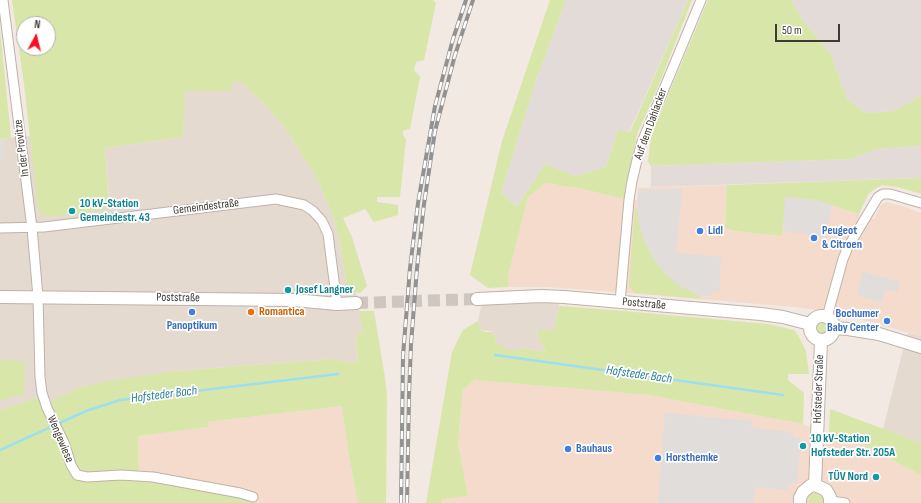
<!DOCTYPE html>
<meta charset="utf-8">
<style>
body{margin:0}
#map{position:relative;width:921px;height:503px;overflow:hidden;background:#f1e9e2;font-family:"Sofia Sans Condensed",sans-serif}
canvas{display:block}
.north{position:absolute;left:16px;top:16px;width:40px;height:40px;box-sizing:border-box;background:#fff;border:1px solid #b3b0ad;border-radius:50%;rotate:7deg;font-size:11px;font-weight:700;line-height:16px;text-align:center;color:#423933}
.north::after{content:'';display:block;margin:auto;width:14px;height:18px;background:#fa101e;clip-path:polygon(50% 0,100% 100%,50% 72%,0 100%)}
.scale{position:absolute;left:775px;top:24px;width:65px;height:18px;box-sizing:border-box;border:2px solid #423933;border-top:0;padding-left:5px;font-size:12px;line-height:14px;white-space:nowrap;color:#423933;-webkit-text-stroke:3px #fff;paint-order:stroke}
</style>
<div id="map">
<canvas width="921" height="503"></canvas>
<div class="north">N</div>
<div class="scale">50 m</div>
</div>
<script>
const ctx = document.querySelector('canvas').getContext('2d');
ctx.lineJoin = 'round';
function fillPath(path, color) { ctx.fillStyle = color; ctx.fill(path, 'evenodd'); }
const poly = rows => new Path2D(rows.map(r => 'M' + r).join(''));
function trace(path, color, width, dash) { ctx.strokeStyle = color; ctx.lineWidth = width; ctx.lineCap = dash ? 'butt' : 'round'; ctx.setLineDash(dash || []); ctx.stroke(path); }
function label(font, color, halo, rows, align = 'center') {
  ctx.font = font + ' "Sofia Sans Condensed",sans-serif'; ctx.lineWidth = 3.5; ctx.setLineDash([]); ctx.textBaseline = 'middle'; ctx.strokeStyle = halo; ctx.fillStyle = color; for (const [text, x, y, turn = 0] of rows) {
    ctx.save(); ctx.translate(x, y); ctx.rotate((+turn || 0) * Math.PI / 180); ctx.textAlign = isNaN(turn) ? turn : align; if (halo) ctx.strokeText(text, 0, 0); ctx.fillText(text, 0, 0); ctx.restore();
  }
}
fillPath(poly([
 [233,82,241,82,263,103,283,125,317,178,333,216,341,247,347,289,356,292,363,333,356,334,358,362,349,363,335,359,176,371,80,387,42,407,39,397,0,410,0,139,30,136,34,167,109,202,105,148,183,137,184,91,231,91],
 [549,301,556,302,560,306,554,331,537,330,538,337,546,352,520,348,517,350,505,350,497,344,493,332,479,329,478,321,481,307,485,303],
 [908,333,921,336,921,443,883,429,901,358]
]), '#e5dad0');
fillPath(poly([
 [546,183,583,189,624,199,637,200,638,188,727,185,725,228,735,231,782,236,785,197,815,200,874,219,880,206,886,202,906,207,921,213,921,336,838,313,795,307,604,291,547,287,508,287,508,276,528,197],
 [475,380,649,395,803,424,829,436,847,436,921,475,921,503,441,503,442,499,468,496,458,443,463,389],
 [342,406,348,451,358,503,255,503,253,501,139,479,138,436,207,427,207,422]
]), '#f4dbcc');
fillPath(poly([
 [566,0,688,0,629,132,618,130,606,167,575,176,545,164,517,207,501,193,537,77],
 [791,0,921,0,921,96,894,111,866,113,847,99,831,54,803,20],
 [921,146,921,178,651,187,651,166,851,159,876,149]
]), '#e3dbd7');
fillPath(poly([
 [12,0,433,0,436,3,424,60,416,62,414,70,420,77,410,129,403,131,403,135,406,139,400,197,377,197,377,202,398,205,398,215,374,222,365,209,343,218,352,237,367,286,360,293,347,290,341,247,333,216,317,178,283,125,263,103,241,82,233,82,232,91,185,91,183,137,105,148,109,209,48,217,43,215,38,209,24,84],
 [24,24,48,24,48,48,24,48],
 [550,0,566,0,537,77,501,193,517,207,545,164,575,176,606,167,618,130,630,132,688,0,692,0,656,92,637,134,624,199,583,189,546,183,528,197,508,276,508,287,488,288,470,275,502,141],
 [708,0,791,0,803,20,831,54,847,99,866,113,894,111,921,96,921,146,876,149,851,159,651,166,648,162,651,136],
 [0,29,11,138,0,139],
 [921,178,921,194,898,187,882,185,875,189,869,193,859,214,815,200,786,197,782,236,735,231,725,228,727,185],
 [635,208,637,208,639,223,644,240,654,260,666,274,680,286,701,296,700,299,636,293,631,289,629,286],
 [107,212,109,213,109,214,47,223,47,221],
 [560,306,624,311,768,324,794,330,798,335,806,351,809,374,788,374,788,380,804,393,803,424,649,395,475,380,463,389,458,443,468,496,442,499,441,503,426,503,452,352,463,330,478,321,479,329,486,332,493,332,497,344,505,346,505,350,517,350,520,348,546,352,538,337,537,330,554,330],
 [359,311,374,311,385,378,387,396,386,503,358,503,348,451,342,406,207,422,208,427,138,436,139,479,169,483,254,501,255,503,0,503,0,410,39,397,42,406,80,387,115,380,176,371,335,359,349,363,358,362,356,334,363,333],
 '814 330a8 8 0 1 1 16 0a8 8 0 1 1-16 0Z',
 [0,360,10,360,25,362,24,394,0,401],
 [830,409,921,443,921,475,847,436,829,436],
 [813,493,818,493,821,496,823,500,823,503,809,503,809,496]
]), '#d8e6aa');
fillPath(poly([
 [0,139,3,139,4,160,0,160],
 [682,189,676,253,721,257,719,292,713,291,712,296,701,296,680,286,664,272,654,260,644,240,639,223,637,208,639,190],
 [785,197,815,200,832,205,827,237,783,231],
 [863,272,900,282,897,292,885,289,882,302,857,295],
 [665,413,752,421,751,428,786,431,793,434,794,438,801,438,797,484,789,483,788,490,755,487,754,503,658,503]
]), '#e1dddb');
trace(poly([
 [495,355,783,395],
 [0,450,86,411,120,400,338,374]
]), '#9ddfef', 2.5);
trace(poly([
 [356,303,477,299]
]), '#cec6bf', 12, [12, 6]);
const minor = poly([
 [3,0,32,228,38,297,40,377,42,393,47,408,65,445,71,465,77,475,87,477,121,475,153,477,240,493,253,497],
 [0,228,44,227,276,199,304,205,313,211,322,221,328,234,337,304],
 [620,302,629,200,632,181,638,156,642,142,701,0],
 [827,317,843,259,848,247,878,197,883,194,890,194,921,203],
 [831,501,845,503]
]);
const tertiary = poly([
 [0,297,294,300,337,304,356,303],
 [477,299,541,296,564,297,761,314,783,317,810,324],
 '810 328a12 12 0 1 1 24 0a12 12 0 1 1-24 0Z',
 [834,328,848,329,879,334,921,347],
 [815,485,821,341],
 [800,503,800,498,803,492,810,486,815,485,826,490,830,497,830,503]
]);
trace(minor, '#bfb2a8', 11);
trace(tertiary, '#bfb2a8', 14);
trace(minor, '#fff', 9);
trace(tertiary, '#fff', 12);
const rail = poly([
 [401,503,403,356,410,268,418,203,435,106,453,39,466,0],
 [407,503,409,395,411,344,417,268,424,204,435,131,455,55,473,0]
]);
trace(rail, '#929292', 4);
trace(rail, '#fff', 2.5, [8]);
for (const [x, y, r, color] of [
 [72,211,4,"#0f9aa8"],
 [700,231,4,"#3f7fe0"],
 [814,238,4,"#3f7fe0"],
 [288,290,4,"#0f9aa8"],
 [192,312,4,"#3f7fe0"],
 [251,312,4,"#e8710a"],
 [887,321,4,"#3f7fe0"],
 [803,446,4,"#0f9aa8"],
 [568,449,4,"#3f7fe0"],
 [658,458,4,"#3f7fe0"],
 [876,477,4,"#0f9aa8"]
]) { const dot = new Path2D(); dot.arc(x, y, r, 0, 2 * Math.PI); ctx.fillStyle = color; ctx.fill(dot); trace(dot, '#fff', 1.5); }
label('12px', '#423933', '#fff', [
 ["Auf dem Dahlacker",651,124,-70],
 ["In der Provitze",22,148,-97],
 ["Gemeindestraße",206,207,-7],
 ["Poststraße",178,298,1],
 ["Poststraße",644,304,5],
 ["Hofsteder Straße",819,389,-88],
 ["Wengewiese",60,439,67]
]);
label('bold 12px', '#0d838f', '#fff', [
 ["10 kV-Station",80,204],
 ["Gemeindestr. 43",80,218],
 ["Josef Langner",296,290],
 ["10 kV-Station",811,439],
 ["Hofsteder Str. 205A",811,453],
 ["TÜV Nord",868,477,"right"]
], 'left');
label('bold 12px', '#366cbe', '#fff', [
 ["Lidl",708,231],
 ["Peugeot",822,231],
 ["& Citroen",822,245],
 ["Bochumer",879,314,"right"],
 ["Baby Center",879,328,"right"],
 ["Panoptikum",192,326,"center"],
 ["Bauhaus",576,449],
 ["Horsthemke",666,458]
], 'left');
label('bold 12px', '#c56008', '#fff', [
 ["Romantica",259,312]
], 'left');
label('italic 13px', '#297f96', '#fff', [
 ["Hofsteder Bach",639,375,8],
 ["Hofsteder Bach",164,395,-7]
]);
</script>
